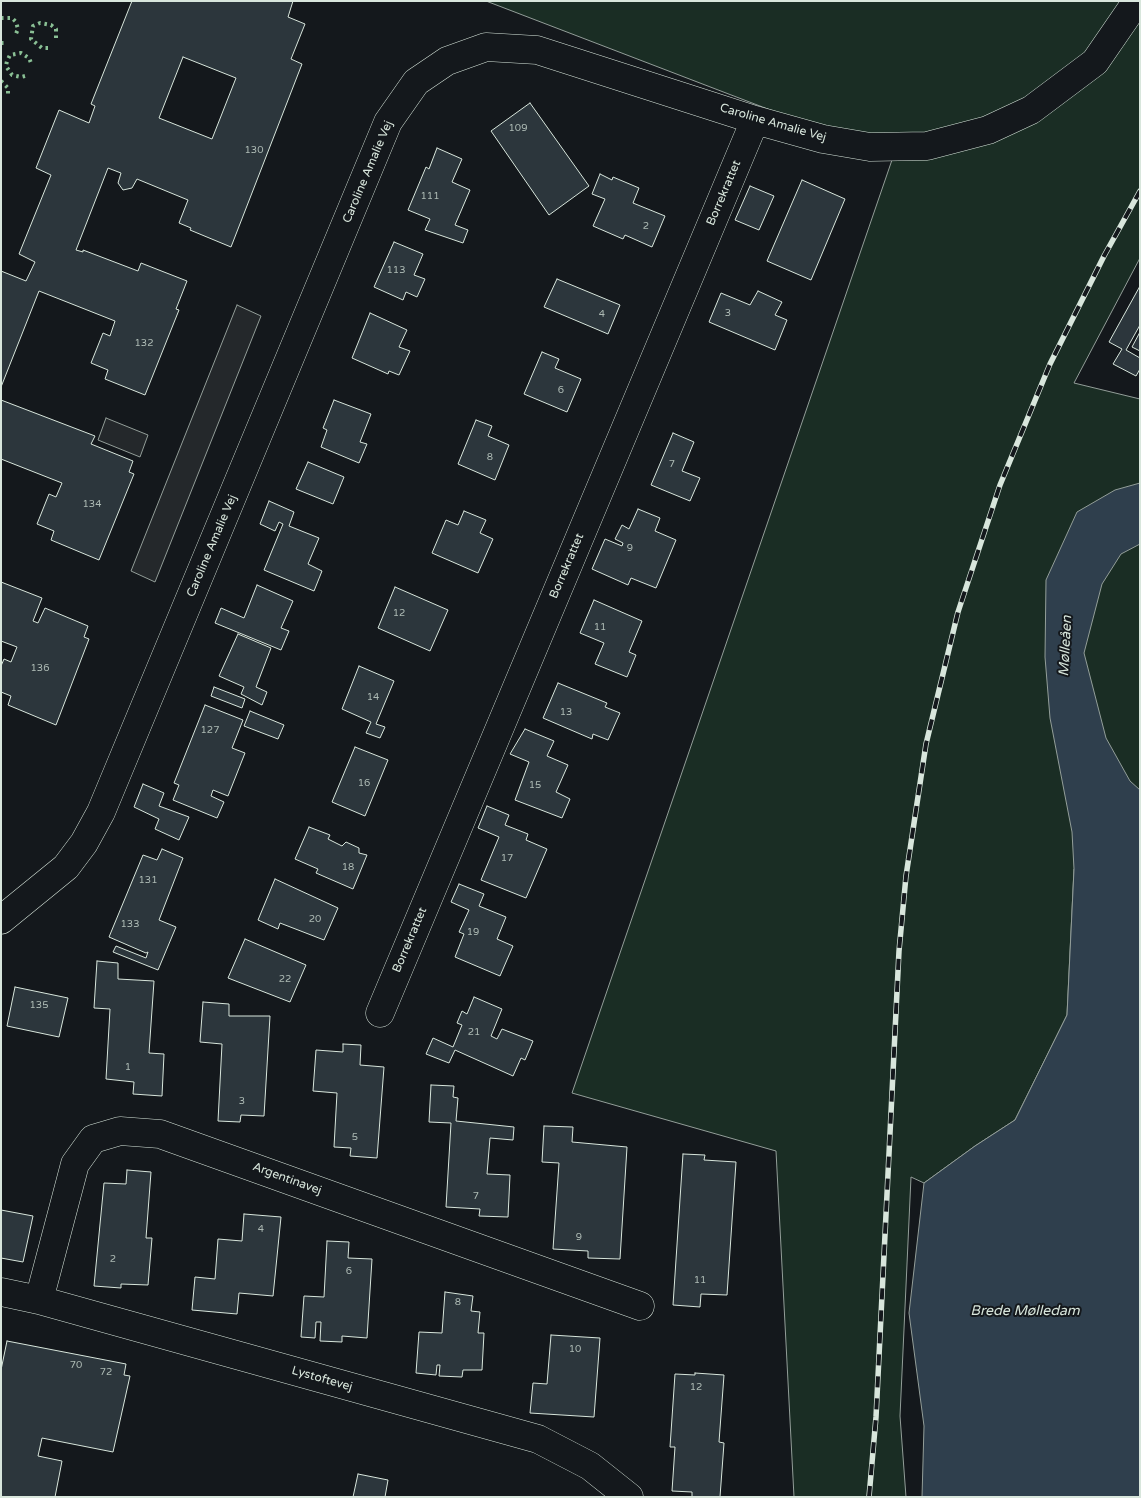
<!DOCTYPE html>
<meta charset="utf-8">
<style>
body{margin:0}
#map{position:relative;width:1141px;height:1498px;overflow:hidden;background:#14181c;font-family:"Varela Round",sans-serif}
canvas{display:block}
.frame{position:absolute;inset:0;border:2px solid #d8e6dc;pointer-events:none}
</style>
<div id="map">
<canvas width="1141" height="1498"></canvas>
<div class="frame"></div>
</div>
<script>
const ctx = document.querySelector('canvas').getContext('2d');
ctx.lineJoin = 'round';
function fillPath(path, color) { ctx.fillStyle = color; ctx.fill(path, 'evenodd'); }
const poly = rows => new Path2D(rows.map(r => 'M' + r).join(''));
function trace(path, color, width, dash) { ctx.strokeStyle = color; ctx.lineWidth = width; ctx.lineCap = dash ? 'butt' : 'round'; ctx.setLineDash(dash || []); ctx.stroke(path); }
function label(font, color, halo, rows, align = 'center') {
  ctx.font = font + ' "Varela Round",sans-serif'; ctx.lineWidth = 4; ctx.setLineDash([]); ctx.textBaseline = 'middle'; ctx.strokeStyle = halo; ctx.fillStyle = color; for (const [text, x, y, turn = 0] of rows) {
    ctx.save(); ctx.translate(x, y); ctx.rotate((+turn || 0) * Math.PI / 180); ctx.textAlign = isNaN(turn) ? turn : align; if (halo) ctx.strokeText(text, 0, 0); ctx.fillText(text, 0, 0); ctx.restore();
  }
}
const green = poly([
 [486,1,1140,1,1140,258,1074,383,1140,399,1140,806,1074,869,1067,1015,1015,1120,975,1146,924,1183,911,1177,900,1416,906,1497,794,1497,776,1151,572,1093,893,157,486,1]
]);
fillPath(green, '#1a2d24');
trace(green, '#939e99', 1);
const parking = poly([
 [237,305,261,316,155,582,131,571,237,305],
 [106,418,148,435,140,457,98,440,106,418]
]);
fillPath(parking, '#24282b');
trace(parking, '#939e99', 1);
const water = poly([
 [1140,483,1140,544,1121,554,1102,584,1084,653,1106,738,1130,781,1140,790,1140,1497,922,1497,924,1426,909,1313,924,1183,975,1146,1015,1120,1067,1015,1074,869,1072,832,1050,718,1045,657,1046,580,1077,512,1115,490,1140,483]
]);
fillPath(water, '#2f3f4d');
trace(water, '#939e99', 1);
const building = poly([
 [132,1,293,1,288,17,305,24,291,59,302,64,231,247,190,230,191,228,179,223,188,200,137,179,132,188,123,190,118,183,121,173,108,168,76,250,83,252,83,250,138,271,141,263,187,281,176,309,179,310,145,395,105,379,108,370,91,363,103,333,110,336,115,321,39,291,1,387,1,271,26,281,35,262,19,254,51,175,36,168,59,110,89,123,95,106,91,104,132,1],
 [183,57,236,78,212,139,159,118,183,57],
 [530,103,589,186,549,215,491,131,530,103],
 [437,148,462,159,452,182,470,190,455,225,468,230,463,243,425,230,430,219,408,210,426,167,429,169,437,148],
 [600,174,612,180,613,177,639,188,633,203,665,216,652,247,625,235,623,239,593,226,605,199,592,194,600,174],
 [802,180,845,199,811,280,767,261,802,180],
 [750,186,774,196,759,230,735,220,750,186],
 [394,242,423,254,414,275,425,279,417,297,406,292,403,300,374,287,394,242],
 [557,279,620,305,608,334,544,307,557,279],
 [1140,286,1140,325,1126,350,1140,358,1140,369,1136,376,1113,364,1122,349,1109,342,1140,286],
 [758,291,782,302,775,315,787,320,775,350,709,322,721,293,750,305,758,291],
 [370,313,407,330,399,347,410,351,399,375,389,371,388,374,352,358,370,313],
 [1140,332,1140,351,1132,347,1140,332],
 [542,352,559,359,555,368,581,379,567,412,524,394,542,352],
 [1,400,95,436,91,444,133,461,129,472,134,474,99,560,51,540,54,531,37,524,49,494,56,497,62,483,1,459,1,400],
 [334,400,371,414,360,442,367,444,359,463,321,447,327,430,323,428,334,400],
 [476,420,492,426,488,436,509,445,495,480,458,464,476,420],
 [673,433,694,442,682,471,700,478,690,501,651,485,673,433],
 [308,462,344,477,333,504,296,489,308,462],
 [269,501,294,512,289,526,319,538,308,564,322,571,314,591,264,570,283,524,279,522,275,531,260,524,269,501],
 [638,509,660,518,655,531,676,540,656,588,631,578,628,585,592,569,605,539,622,546,623,543,615,539,622,525,629,529,638,509],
 [464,511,486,520,480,533,493,539,478,573,432,553,446,520,458,525,464,511],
 [1,582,42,598,33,621,38,623,45,608,88,626,84,637,89,639,56,725,8,705,11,696,1,692,1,666,4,659,11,662,17,647,1,641,1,582],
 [257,585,293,601,281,628,289,631,281,650,215,623,221,608,244,618,257,585],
 [395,587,448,610,430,651,378,628,395,587],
 [594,600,642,621,629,652,636,655,627,677,595,664,604,643,580,633,594,600],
 [238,634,271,648,256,687,267,692,262,705,241,694,244,687,219,676,238,634],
 [359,666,394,681,376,724,385,727,380,738,366,733,371,722,342,709,359,666],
 [558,683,607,703,605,707,620,713,608,740,593,734,592,739,543,718,558,683],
 [214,687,245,699,242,708,211,696,214,687],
 [205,705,243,720,232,748,245,753,228,796,213,790,211,796,224,802,217,818,173,800,179,785,174,783,205,705],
 [250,711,284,725,278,739,244,726,250,711],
 [525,729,554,741,547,756,568,765,556,792,570,799,562,818,515,800,529,762,510,754,525,729],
 [355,747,388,760,365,816,332,802,355,747],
 [143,784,164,793,159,806,189,817,179,840,155,829,159,819,134,807,143,784],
 [487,806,509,815,505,825,528,834,526,840,547,849,526,898,481,880,499,837,478,828,487,806],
 [309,827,330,835,328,839,342,846,346,842,359,848,359,853,367,855,353,889,316,873,318,869,295,859,309,827],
 [162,849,183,858,159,920,176,927,158,970,113,952,116,946,146,958,148,952,146,953,109,937,143,855,157,860,162,849],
 [275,879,338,908,324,940,280,923,278,929,258,920,275,879],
 [459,884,484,894,479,906,506,917,497,939,513,946,500,976,455,957,464,934,459,932,469,910,451,902,459,884],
 [245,939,306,965,290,1002,228,978,245,939],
 [97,961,118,963,118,979,154,981,149,1053,164,1054,162,1096,133,1094,134,1082,106,1079,110,1009,94,1008,97,961],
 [15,987,68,998,59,1037,7,1026,15,987],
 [474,997,502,1009,491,1036,497,1039,502,1029,533,1041,525,1060,521,1058,513,1076,455,1050,449,1063,426,1054,433,1038,453,1047,462,1025,457,1023,462,1011,467,1014,474,997],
 [203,1002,229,1004,229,1016,270,1016,264,1116,241,1115,240,1122,218,1121,222,1044,200,1042,203,1002],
 [343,1044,361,1045,360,1065,384,1067,377,1158,350,1156,351,1148,334,1147,337,1093,313,1091,316,1050,343,1052,343,1044],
 [431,1085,454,1086,453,1097,458,1098,456,1121,514,1127,513,1140,490,1138,487,1174,510,1175,508,1217,479,1216,480,1209,446,1207,451,1123,429,1122,431,1085],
 [544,1126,573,1127,572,1142,627,1147,620,1259,588,1258,588,1251,553,1249,559,1163,542,1162,544,1126],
 [683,1154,705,1155,704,1160,736,1162,727,1295,701,1294,700,1307,673,1305,683,1154],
 [127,1170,151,1172,146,1238,152,1238,148,1285,121,1284,121,1288,94,1286,104,1183,126,1184,127,1170],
 [1,1210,33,1216,23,1262,1,1258,1,1210],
 [244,1214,281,1217,273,1296,239,1293,237,1314,192,1310,195,1277,215,1279,218,1239,242,1241,244,1214],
 [327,1241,349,1242,348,1258,372,1259,367,1338,342,1336,342,1342,320,1341,321,1322,316,1322,315,1338,301,1337,304,1296,324,1297,327,1241],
 [445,1292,473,1296,471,1311,480,1312,478,1333,484,1333,482,1370,463,1370,462,1377,439,1376,440,1365,437,1365,436,1375,416,1373,419,1332,442,1333,445,1292],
 [551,1335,600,1338,594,1417,530,1413,533,1383,547,1384,551,1335],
 [7,1341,126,1364,124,1375,130,1376,113,1452,42,1438,38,1456,62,1461,55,1497,1,1497,1,1370,7,1341],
 [695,1373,724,1375,719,1442,724,1443,720,1497,692,1497,692,1492,672,1491,675,1447,670,1447,675,1374,695,1375,695,1373],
 [358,1474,388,1480,385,1497,353,1497,358,1474]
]);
fillPath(building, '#2c363c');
trace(building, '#d8e6dc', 1);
const minor = poly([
 [1,920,66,867,84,843,101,812,388,122,416,82,447,61,486,47,537,50,755,120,823,139,870,147,927,146,988,130,1031,110,1095,62,1137,1],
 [380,1013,755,120],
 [1,1292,39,1300,538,1439,590,1466,629,1497],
 [39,1300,75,1164,93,1139,120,1131,160,1134,640,1306]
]);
trace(minor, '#d8e6dc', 29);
trace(minor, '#14181c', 28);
const rail = poly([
 [869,1497,876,1417,899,951,906,876,926,744,958,612,1000,485,1050,364,1104,256,1140,191]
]);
trace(rail, '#d8e6dc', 5.5);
trace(rail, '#14181c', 4, [11]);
trace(poly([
 [1,18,12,18,16,22,18,29,15,36],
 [1,43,4,43],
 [48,48,42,48,31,39,33,26,40,23,51,25,56,29,56,38],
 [25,76,21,77,12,75,6,66,7,61,10,55,21,53,29,58,31,63],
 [1,81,8,88,8,94]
]), '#8ac095', 4, [2.5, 4]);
label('10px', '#adbab4', null, [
 ["109",518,128],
 ["130",254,150],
 ["111",430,196],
 ["2",646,226],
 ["113",396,270],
 ["3",728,313],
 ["4",602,314],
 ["132",144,343],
 ["6",561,390],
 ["8",490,457],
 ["7",672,464],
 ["134",92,504],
 ["9",630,548],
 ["12",399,613],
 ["11",600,627],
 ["136",40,668],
 ["14",373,697],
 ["13",566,712],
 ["127",210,730],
 ["16",364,783],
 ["15",535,785],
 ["17",507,858],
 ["18",348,867],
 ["131",148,880],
 ["20",315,919],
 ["133",130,924],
 ["19",473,932],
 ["22",285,979],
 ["135",39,1005],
 ["21",474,1032],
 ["1",128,1067],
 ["3",242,1101],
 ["5",355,1137],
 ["7",476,1196],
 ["4",261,1229],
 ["9",579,1237],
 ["2",113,1259],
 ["6",349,1271],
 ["11",700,1280],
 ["8",458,1302],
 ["10",575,1349],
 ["70",76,1365],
 ["72",106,1372],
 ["12",696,1387]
]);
label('12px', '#d8e6dc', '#14181c', [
 ["Caroline Amalie Vej",773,123,16],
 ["Caroline Amalie Vej",368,172,-67],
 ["Borrekrattet",724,193,-67],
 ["Caroline Amalie Vej",212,546,-67],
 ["Borrekrattet",567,566,-67],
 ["Borrekrattet",410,940,-67],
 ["Argentinavej",287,1179,20],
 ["Lystoftevej",322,1379,16]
]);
label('italic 14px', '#d8e6dc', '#14181c', [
 ["Mølleåen",1066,646,-87],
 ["Brede Mølledam",1025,1311]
]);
</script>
